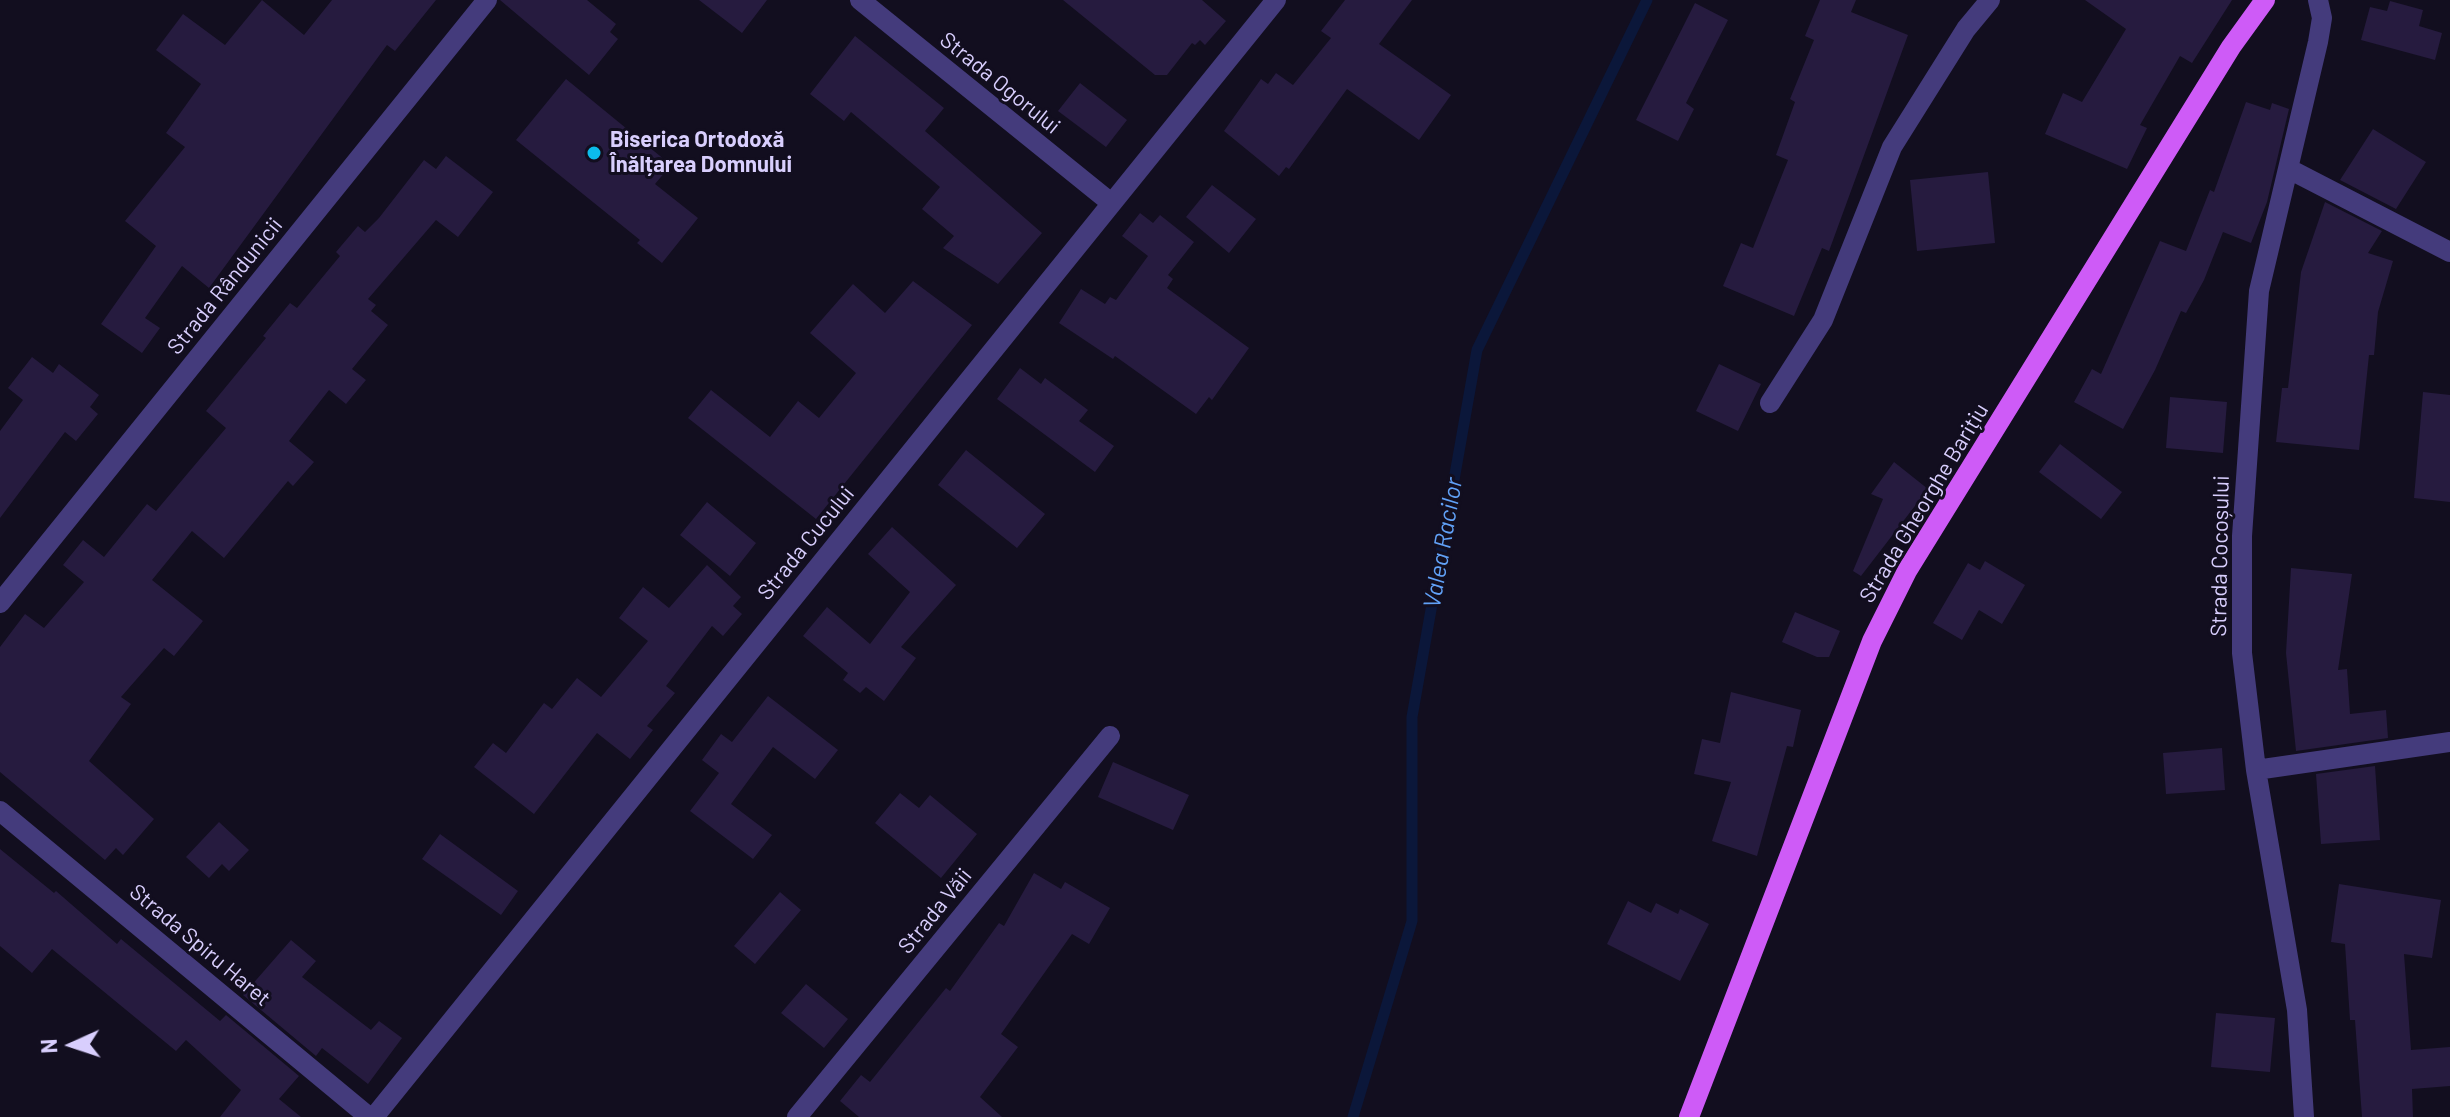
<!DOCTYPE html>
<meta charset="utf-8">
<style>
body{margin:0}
#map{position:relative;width:2450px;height:1117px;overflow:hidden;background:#120e1f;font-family:Barlow,sans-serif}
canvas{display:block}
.north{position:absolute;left:32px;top:1005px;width:80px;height:80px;-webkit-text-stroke:6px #120e1f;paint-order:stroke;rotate:267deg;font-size:22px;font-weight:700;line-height:32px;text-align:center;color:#d8cefd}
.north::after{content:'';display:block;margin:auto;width:28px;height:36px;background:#d8cefd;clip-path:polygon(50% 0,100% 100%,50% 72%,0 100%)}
</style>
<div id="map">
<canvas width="2450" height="1117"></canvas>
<div class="north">N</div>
</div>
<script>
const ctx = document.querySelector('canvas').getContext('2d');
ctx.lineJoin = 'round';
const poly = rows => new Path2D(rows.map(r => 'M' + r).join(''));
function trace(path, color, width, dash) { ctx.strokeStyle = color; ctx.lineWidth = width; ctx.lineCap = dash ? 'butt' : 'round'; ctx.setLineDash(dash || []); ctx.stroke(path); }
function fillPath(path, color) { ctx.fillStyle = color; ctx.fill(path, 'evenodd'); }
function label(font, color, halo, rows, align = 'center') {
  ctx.font = font + ' Barlow,sans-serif'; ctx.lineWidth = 6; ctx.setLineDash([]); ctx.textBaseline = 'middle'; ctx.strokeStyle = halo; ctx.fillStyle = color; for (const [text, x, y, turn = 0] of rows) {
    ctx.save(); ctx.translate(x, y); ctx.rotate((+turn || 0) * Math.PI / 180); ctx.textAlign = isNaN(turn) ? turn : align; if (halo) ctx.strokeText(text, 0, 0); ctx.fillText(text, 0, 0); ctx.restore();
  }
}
trace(poly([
 [1353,1117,1412,921,1412,717,1477,350,1647,0]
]), '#0b173a', 11);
fillPath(poly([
 [262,0,304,35,332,0,436,0,395,51,387,45,209,288,182,266,145,318,160,328,142,353,101,324,156,246,125,221,185,147,166,133,201,84,156,50,183,14,225,45],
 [500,0,587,0,616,24,610,32,618,39,589,75],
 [699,0,767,0,742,33],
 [1063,0,1202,0,1226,21,1205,45,1200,40,1195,45,1192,43,1167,75,1155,75],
 [1345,0,1412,0,1379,44,1451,95,1419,140,1347,89,1289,169,1286,167,1279,176,1224,131,1261,79,1268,84,1276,73,1293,85,1331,38,1321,31],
 [1820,0,1856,0,1851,12,1908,35,1829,251,1822,248,1794,316,1723,286,1741,243,1753,248,1788,160,1776,155,1795,102,1790,99,1814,40,1805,36],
 [2085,0,2232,0,2192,63,2180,56,2140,125,2147,128,2127,169,2045,134,2063,93,2082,102,2126,29],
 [2390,1,2423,10,2419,26,2442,33,2435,60,2361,40,2370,7,2387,11],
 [1695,3,1728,20,1686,103,1694,109,1678,141,1636,120],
 [855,36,944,108,925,131,1042,233,998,284,943,248,954,236,922,209,940,187,851,112,844,121,810,94],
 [566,79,671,165,655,184,698,218,662,263,637,243,640,240,516,140],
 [1080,83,1127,120,1106,147,1058,111],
 [2246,102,2270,110,2272,103,2289,109,2267,202,2251,243,2223,232,2204,280,2186,313,2181,311,2155,370,2123,429,2074,402,2092,369,2101,374,2160,241,2186,251,2210,190,2214,192],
 [2373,129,2426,162,2396,209,2340,180],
 [446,156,493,192,458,237,436,220,368,299,376,305,371,311,388,325,352,369,366,380,346,404,329,390,289,441,314,462,293,486,288,481,224,558,192,531,152,580,203,621,174,656,164,648,121,697,131,704,89,761,154,819,123,855,116,848,105,860,0,772,0,647,25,614,44,628,84,582,63,565,83,540,104,557,147,504,156,511,226,428,206,411,266,338,263,336,290,303,297,308,340,256,336,252,358,226,365,232,379,218,424,160,436,169],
 [1988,172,1995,243,1917,251,1910,180],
 [1212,185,1256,219,1229,253,1186,217],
 [2325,202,2382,231,2368,253,2393,261,2378,312,2374,355,2369,355,2359,450,2276,442,2282,388,2288,388,2301,272],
 [1140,213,1153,223,1160,215,1194,242,1168,275,1173,279,1167,288,1249,348,1212,400,1209,397,1196,414,1115,356,1113,359,1059,323,1081,289,1105,304,1110,297,1116,300,1148,256,1122,236],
 [913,281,972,325,816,519,688,418,711,390,770,437,798,401,819,418,856,373,810,333,853,284,885,313],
 [32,357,53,373,59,364,99,395,90,407,98,414,76,441,65,432,0,518,0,431,23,400,8,388],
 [1719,364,1761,384,1738,431,1696,411],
 [1020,368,1041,384,1045,378,1088,410,1079,421,1114,446,1095,472,997,399],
 [2423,392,2450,395,2450,502,2414,498],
 [2170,397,2227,402,2223,453,2166,448],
 [2060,444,2122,492,2101,519,2039,472],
 [966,450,1045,514,1017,548,938,485],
 [1894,462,1928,489,1861,576,1853,571,1883,499,1871,494],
 [707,502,756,543,730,576,680,535],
 [892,527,956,585,901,647,916,658,884,701,866,687,860,693,843,680,848,673,803,636,827,607,870,644,910,592,868,554],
 [1985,561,2025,585,2002,624,1979,610,1962,640,1933,623,1968,563,1980,570],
 [707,565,741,597,733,606,742,614,723,636,712,626,666,686,675,693,647,726,653,730,630,759,597,733,534,814,474,767,493,743,506,753,544,703,552,709,577,678,601,697,648,641,619,618,643,587,669,608],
 [2291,568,2352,574,2338,670,2347,669,2350,714,2386,710,2388,738,2296,751,2286,653],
 [1795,612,1840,631,1829,657,1817,657,1782,642],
 [1731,692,1801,710,1793,747,1787,746,1757,856,1712,841,1731,782,1694,774,1702,739,1720,743],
 [768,696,838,750,815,779,773,747,731,804,772,835,753,859,690,811,719,773,702,760,721,734,732,742],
 [2222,748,2225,790,2166,794,2163,753],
 [1113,762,1189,795,1173,830,1098,797],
 [2375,766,2380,840,2321,844,2316,774],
 [900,793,919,808,930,795,977,834,941,878,875,823],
 [219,822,249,850,229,871,222,864,209,878,186,857],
 [440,834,518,891,501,915,422,859],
 [0,849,54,893,56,891,117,944,121,939,220,1021,226,1015,299,1076,279,1099,301,1117,220,1117,241,1090,186,1040,176,1051,52,949,32,973,0,946],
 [1034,873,1061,889,1065,882,1110,908,1089,944,1072,934,1001,1034,1018,1047,980,1097,1002,1117,859,1117,840,1101,861,1075,870,1082,946,988,950,991,999,923,1004,926],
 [2339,884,2441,900,2432,958,2404,954,2411,1050,2450,1047,2450,1086,2412,1089,2413,1117,2362,1117,2355,1020,2350,1020,2345,944,2331,942],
 [780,892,801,910,755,964,734,946],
 [1628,901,1651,913,1656,903,1678,914,1680,909,1709,924,1680,981,1607,944],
 [291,940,316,961,302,977,371,1030,379,1021,402,1038,368,1084,322,1048,316,1056,243,995],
 [806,984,848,1019,824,1048,781,1013],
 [2216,1013,2275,1018,2270,1072,2211,1067]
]), '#261b3f');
trace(poly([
 [860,0,1110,202],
 [2289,169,2450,252],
 [1770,403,1823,320,1892,147,1966,29,1990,0],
 [0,603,487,0],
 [2256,770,2450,742],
 [0,811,369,1117],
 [374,1117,1276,0],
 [797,1117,1110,736],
 [2304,1117,2297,1010,2256,770,2242,653,2242,536,2259,291,2318,42,2322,18,2318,0]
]), '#443b7c', 20);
trace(poly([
 [1689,1117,1872,641,1907,571,2231,47,2265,0]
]), '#ce5bf7', 20);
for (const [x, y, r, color] of [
 [594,153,8,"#0cbceb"]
]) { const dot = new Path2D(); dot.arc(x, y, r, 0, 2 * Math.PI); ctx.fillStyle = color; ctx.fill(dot); trace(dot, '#120e1f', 3); }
label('22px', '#d8cefd', '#120e1f', [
 ["Strada Ogorului",1000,83,39],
 ["Strada Rândunicii",225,286,-51],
 ["Strada Gheorghe Barițiu",1924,503,-59],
 ["Strada Cucului",806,543,-51],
 ["Strada Cocoșului",2220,556,-89],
 ["Strada Văii",935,911,-51],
 ["Strada Spiru Haret",200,945,40]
]);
label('bold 22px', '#d8cefd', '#120e1f', [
 ["Biserica Ortodoxă",610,140],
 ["Înălțarea Domnului",610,165]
], 'left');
label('italic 24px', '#61a1f7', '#120e1f', [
 ["Valea Racilor",1443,543,-80]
]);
</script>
